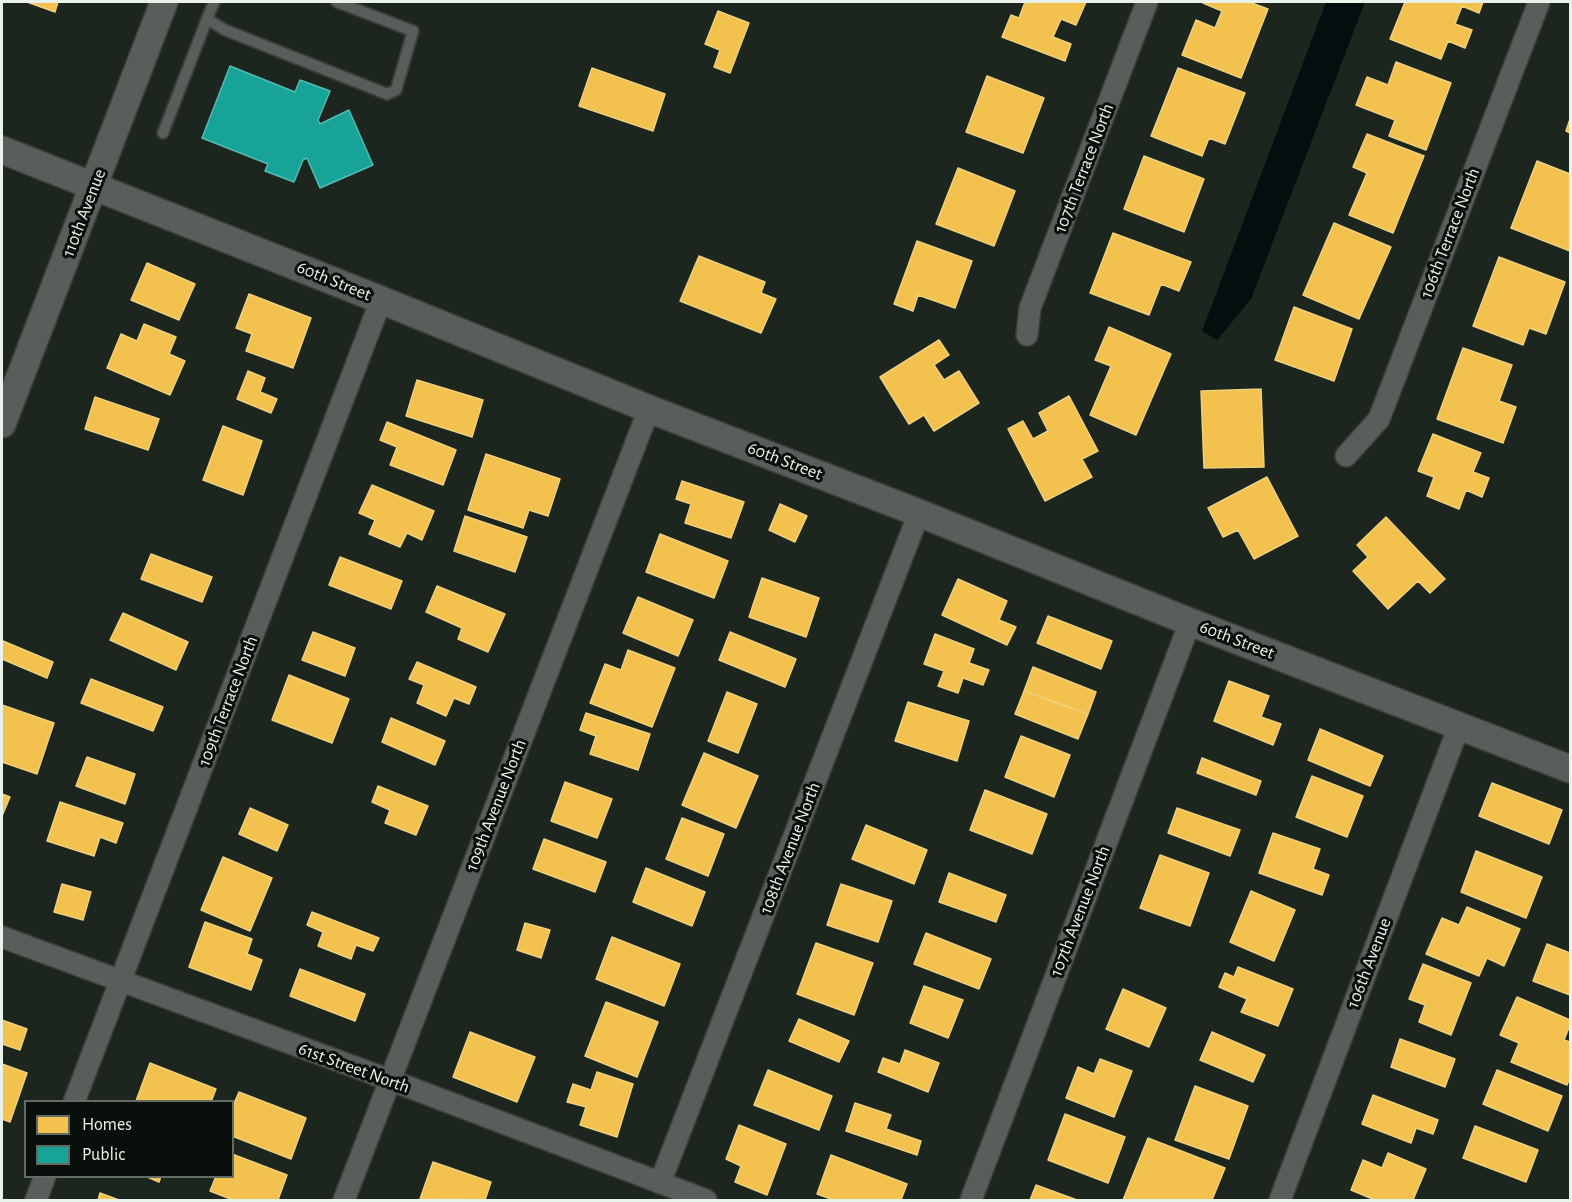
<!DOCTYPE html>
<style>
body{margin:0}
#map{position:relative;width:1572px;height:1202px;overflow:hidden;background:#1c261f;font-family:"Alegreya Sans",sans-serif}
canvas{display:block}
.frame{position:absolute;inset:0;border:3px solid #e9f3eb;pointer-events:none}
.legend{position:absolute;left:24px;top:1100px;width:210px;height:78px;box-sizing:border-box;background:#09100b;border:2px solid #636b65;margin:0;padding:8px 10px;list-style:none;font-size:18px;color:#e9f3eb}
.legend li{display:flex;align-items:center;gap:12px;height:30px}
.legend b{width:30px;border:2px solid #636b65}
</style>
<div id="map">
<canvas width="1572" height="1202"></canvas>
<div class="frame"></div>
<ul class="legend">
<li><b style="height:16px;background:#f2c14e"></b>Homes</li>
<li><b style="height:16px;background:#17a398"></b>Public</li>
</ul>
</div>
<script>
const ctx = document.querySelector('canvas').getContext('2d');
ctx.lineJoin = 'round';
function fillPath(path, color) { ctx.fillStyle = color; ctx.fill(path, 'evenodd'); }
const poly = rows => new Path2D(rows.map(r => 'M' + r).join(''));
function trace(path, color, width, dash) { ctx.strokeStyle = color; ctx.lineWidth = width; ctx.lineCap = dash ? 'butt' : 'round'; ctx.setLineDash(dash || []); ctx.stroke(path); }
function label(font, color, halo, rows, align = 'center') {
  ctx.font = font + ' "Alegreya Sans",sans-serif'; ctx.lineWidth = 6; ctx.setLineDash([]); ctx.textBaseline = 'middle'; ctx.strokeStyle = halo; ctx.fillStyle = color; for (const [text, x, y, turn = 0] of rows) {
    ctx.save(); ctx.translate(x, y); ctx.rotate((+turn || 0) * Math.PI / 180); ctx.textAlign = isNaN(turn) ? turn : align; if (halo) ctx.strokeText(text, 0, 0); ctx.fillText(text, 0, 0); ctx.restore();
  }
}
fillPath(poly([
 [1326,2,1365,2,1251,299,1217,340,1202,331]
]), '#050e0f');
const homes = poly([
 [27,2,58,2,55,12,27,2],
 [1025,2,1086,2,1076,25,1061,19,1053,37,1071,44,1065,61,1002,37,1011,15,1019,18,1025,2],
 [1204,2,1249,2,1268,9,1241,78,1182,55,1196,20,1215,28,1222,11,1203,3,1204,2],
 [1405,2,1483,2,1479,13,1462,6,1455,24,1472,30,1465,48,1448,41,1441,59,1390,39,1405,2],
 [718,11,749,23,730,73,714,67,720,50,705,44,718,11],
 [1396,62,1451,83,1426,150,1389,136,1395,120,1356,105,1367,77,1388,85,1396,62],
 [592,68,665,94,653,131,579,106,592,68],
 [1178,68,1245,93,1225,144,1209,138,1202,156,1151,136,1178,68],
 [987,76,1044,98,1023,153,966,132,987,76],
 [1570,119,1570,133,1566,131,1570,119],
 [1367,134,1424,156,1393,233,1349,215,1367,173,1353,167,1367,134],
 [1144,156,1204,179,1184,232,1124,209,1144,156],
 [1537,161,1570,174,1570,251,1511,228,1537,161],
 [958,168,1015,191,994,246,936,224,958,168],
 [1334,223,1391,247,1359,319,1303,295,1334,223],
 [1113,233,1191,262,1179,291,1161,284,1149,315,1090,293,1113,233],
 [917,241,972,261,955,308,918,295,913,311,894,304,917,241],
 [699,256,765,282,761,293,776,299,761,333,680,301,699,256],
 [1499,257,1565,282,1546,334,1529,328,1523,345,1473,326,1499,257],
 [147,263,195,284,179,320,131,300,147,263],
 [249,294,311,318,293,368,246,351,252,334,236,328,249,294],
 [1294,307,1352,329,1334,381,1275,360,1294,307],
 [144,324,176,337,169,354,185,361,170,395,107,368,121,334,137,341,144,324],
 [1109,327,1171,354,1136,435,1090,415,1111,366,1095,360,1109,327],
 [939,340,949,355,934,365,944,380,959,371,979,403,934,431,924,415,909,424,880,377,939,340],
 [1463,348,1512,365,1499,401,1516,407,1503,443,1437,419,1463,348],
 [248,371,265,378,260,392,277,399,271,413,237,399,248,371],
 [417,380,483,400,472,437,406,416,417,380],
 [1261,389,1264,467,1204,468,1201,391,1261,389],
 [1069,396,1098,451,1082,459,1092,477,1045,501,1008,429,1023,421,1033,439,1048,431,1039,413,1069,396],
 [95,397,159,419,148,450,85,429,95,397],
 [387,422,456,450,443,485,390,465,397,447,380,440,387,422],
 [223,426,262,441,243,495,203,480,223,426],
 [1433,434,1481,453,1473,472,1489,478,1482,497,1466,490,1459,509,1427,496,1434,477,1418,471,1433,434],
 [486,454,560,479,548,516,529,510,523,528,468,510,486,454],
 [1267,477,1298,536,1254,559,1238,530,1223,537,1208,508,1267,477],
 [682,481,744,502,731,538,685,523,691,504,676,499,682,481],
 [372,485,434,511,422,540,407,533,400,547,369,534,375,520,359,513,372,485],
 [780,504,807,516,795,542,769,530,780,504],
 [465,516,527,537,515,572,454,551,465,516],
 [1386,517,1445,579,1430,593,1418,581,1388,609,1353,571,1368,557,1357,545,1386,517],
 [660,534,728,561,714,598,646,572,660,534],
 [151,554,212,577,202,602,141,579,151,554],
 [340,557,402,581,391,609,329,585,340,557],
 [762,578,819,598,806,637,749,617,762,578],
 [958,579,1007,601,999,620,1016,627,1007,645,942,615,958,579],
 [437,586,505,614,488,652,458,639,462,628,426,612,437,586],
 [638,597,693,620,678,656,623,633,638,597],
 [123,613,188,642,176,670,110,640,123,613],
 [1048,616,1112,641,1101,669,1037,643,1048,616],
 [313,632,355,648,345,676,302,660,313,632],
 [730,632,796,659,785,687,719,660,730,632],
 [935,634,974,649,969,663,989,670,983,685,963,678,958,693,938,686,944,671,924,664,935,634],
 [3,641,53,662,47,678,2,659,3,641],
 [628,650,675,668,652,727,590,703,605,664,621,670,628,650],
 [417,662,476,687,469,704,454,698,446,716,417,703,424,685,409,679,417,662],
 [1033,667,1096,692,1088,714,1024,691,1033,667],
 [289,675,349,699,332,743,272,720,289,675],
 [91,679,163,707,153,731,81,703,91,679],
 [1229,681,1269,696,1261,717,1281,724,1273,745,1214,721,1229,681],
 [1024,691,1088,714,1078,739,1015,714,1024,691],
 [727,692,757,704,738,753,708,741,727,692],
 [908,702,969,721,957,761,895,741,908,702],
 [2,705,54,723,37,774,2,762,2,705],
 [586,713,650,734,638,770,590,754,596,736,580,730,586,713],
 [391,718,445,741,435,765,382,742,391,718],
 [1320,729,1383,756,1370,786,1308,760,1320,729],
 [1021,736,1070,755,1054,797,1005,777,1021,736],
 [704,753,758,776,736,828,682,805,704,753],
 [87,757,135,774,125,804,76,786,87,757],
 [1202,758,1261,781,1256,795,1197,773,1202,758],
 [1312,776,1363,796,1347,837,1296,817,1312,776],
 [565,782,612,799,597,838,551,821,565,782],
 [1492,783,1562,810,1549,844,1479,816,1492,783],
 [378,786,428,806,416,835,385,823,390,810,372,802,378,786],
 [985,790,1047,814,1032,854,970,830,985,790],
 [2,794,10,797,2,816,2,794],
 [60,802,123,823,116,843,100,837,94,856,47,841,60,802],
 [250,808,288,825,277,851,239,834,250,808],
 [1177,808,1240,830,1230,856,1168,833,1177,808],
 [682,818,724,834,708,876,666,859,682,818],
 [866,825,927,850,914,884,852,859,866,825],
 [1273,833,1320,849,1313,869,1329,875,1322,895,1259,873,1273,833],
 [544,839,606,862,595,892,533,869,544,839],
 [1476,851,1542,877,1526,918,1461,892,1476,851],
 [1160,855,1209,873,1190,926,1140,908,1160,855],
 [223,857,272,878,250,931,201,910,223,857],
 [646,868,705,892,692,926,633,902,646,868],
 [949,873,1006,895,996,922,939,902,949,873],
 [62,884,91,892,83,920,54,912,62,884],
 [841,884,892,901,878,942,827,925,841,884],
 [1251,891,1295,910,1274,961,1230,942,1251,891],
 [1467,907,1520,929,1504,966,1487,958,1479,976,1426,954,1442,918,1459,925,1467,907],
 [312,912,379,938,373,951,356,945,351,959,318,946,323,932,307,925,312,912],
 [205,922,252,939,247,954,262,960,251,990,189,967,205,922],
 [525,923,550,930,541,958,517,950,525,923],
 [926,933,991,959,979,989,914,964,926,933],
 [612,937,680,964,664,1006,596,979,612,937],
 [816,943,873,963,854,1015,797,994,816,943],
 [1547,944,1570,953,1570,995,1533,981,1547,944],
 [1423,964,1471,983,1451,1035,1419,1022,1425,1005,1409,999,1423,964],
 [1238,967,1293,989,1278,1026,1241,1012,1247,999,1219,987,1225,973,1234,977,1238,967],
 [300,969,365,994,355,1021,290,996,300,969],
 [924,986,963,1000,948,1038,910,1023,924,986],
 [1123,989,1166,1008,1149,1047,1106,1029,1123,989],
 [1517,997,1570,1020,1570,1025,1564,1040,1570,1042,1570,1077,1567,1085,1511,1062,1519,1043,1500,1035,1517,997],
 [606,1002,658,1022,637,1077,585,1056,606,1002],
 [799,1019,849,1041,839,1062,789,1041,799,1019],
 [2,1020,27,1029,20,1050,2,1044,2,1020],
 [470,1032,535,1057,517,1102,453,1077,470,1032],
 [1212,1032,1265,1055,1253,1082,1200,1060,1212,1032],
 [1400,1039,1455,1059,1445,1087,1391,1067,1400,1039],
 [905,1050,939,1063,928,1092,878,1072,883,1058,900,1064,905,1050],
 [1100,1059,1132,1071,1114,1117,1066,1098,1078,1067,1094,1074,1100,1059],
 [150,1063,216,1089,211,1102,136,1101,150,1063],
 [2,1064,27,1073,10,1122,2,1119,2,1064],
 [768,1070,832,1096,819,1130,754,1105,768,1070],
 [1497,1070,1562,1096,1548,1131,1483,1104,1497,1070],
 [597,1072,633,1084,617,1137,580,1125,586,1107,567,1102,573,1084,591,1090,597,1072],
 [1195,1086,1248,1106,1229,1159,1175,1140,1195,1086],
 [239,1092,306,1118,291,1159,232,1136,232,1108,239,1092],
 [1373,1095,1438,1120,1433,1134,1416,1128,1411,1143,1362,1124,1373,1095],
 [855,1103,891,1115,886,1129,921,1141,917,1155,846,1131,855,1103],
 [1065,1114,1125,1137,1108,1183,1048,1160,1065,1114],
 [739,1125,786,1144,767,1195,735,1182,741,1166,726,1159,739,1125],
 [1475,1126,1538,1150,1526,1182,1463,1158,1475,1126],
 [1148,1138,1225,1168,1212,1200,1123,1200,1148,1138],
 [1388,1153,1426,1169,1413,1200,1375,1200,1351,1190,1363,1160,1382,1168,1388,1153],
 [232,1154,287,1175,278,1200,233,1200,210,1191,216,1176,232,1176,232,1154],
 [831,1155,907,1184,901,1200,834,1200,817,1194,831,1155],
 [433,1162,491,1182,485,1200,420,1199,433,1162],
 [145,1176,161,1176,159,1182,145,1176],
 [1036,1185,1077,1200,1030,1200,1036,1185],
 [100,1193,119,1200,98,1200,100,1193]
]);
fillPath(homes, '#f2c14e');
trace(homes, '#efd07d', 1.5);
const public = poly([
 [230,66,295,92,300,80,330,91,318,120,320,124,349,110,373,165,320,188,307,158,303,160,294,182,265,171,268,164,202,138,230,66]
]);
fillPath(public, '#17a398');
trace(public, '#56bbb1', 1.5);
const service = poly([
 [214,2,207,19,225,30,387,94,396,90,413,31,337,2],
 [163,133,207,19]
]);
const minor = poly([
 [1027,335,1030,308,1147,2],
 [1346,456,1379,419,1539,2],
 [2,937,390,1080,706,1200],
 [74,1102,381,300],
 [660,1183,919,513],
 [36,1200,45,1176],
 [344,1200,649,409],
 [971,1200,1190,622],
 [1280,1200,1459,726]
]);
const tertiary = poly([
 [2,150,381,300,649,409,919,513,1190,622,1570,769],
 [2,424,164,2]
]);
trace(service, '#393f3a', 14);
trace(minor, '#393f3a', 24);
trace(tertiary, '#393f3a', 30);
trace(service, '#585e59', 10);
trace(minor, '#585e59', 21);
trace(tertiary, '#585e59', 27);
label('18px', '#e9f3eb', '#09100b', [
 ["107th Terrace North",1084,168,-69],
 ["110th Avenue",84,213,-69],
 ["106th Terrace North",1450,233,-69],
 ["60th Street",334,281,22],
 ["60th Street",785,461,21],
 ["60th Street",1237,640,21],
 ["109th Terrace North",228,701,-69],
 ["109th Avenue North",496,805,-69],
 ["108th Avenue North",790,848,-69],
 ["107th Avenue North",1080,911,-69],
 ["106th Avenue",1369,963,-69],
 ["61st Street North",354,1068,20]
]);
</script>
